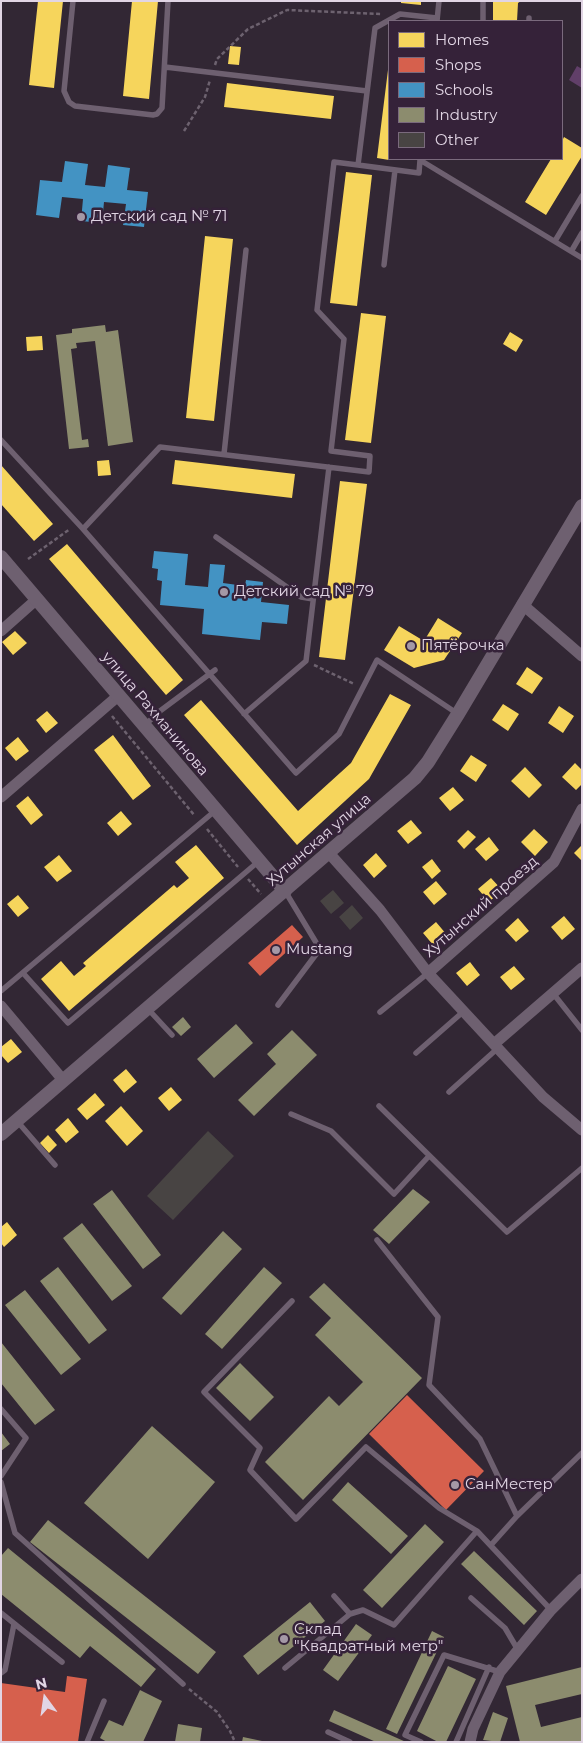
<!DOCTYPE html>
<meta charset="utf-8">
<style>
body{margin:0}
#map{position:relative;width:583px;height:1743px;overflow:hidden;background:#322734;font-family:Montserrat,sans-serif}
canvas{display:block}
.frame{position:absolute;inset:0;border:2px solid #e1d5e4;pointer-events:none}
.legend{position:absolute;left:388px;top:20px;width:175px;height:140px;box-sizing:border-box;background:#352239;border:1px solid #7a6a7d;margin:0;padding:6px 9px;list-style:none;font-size:15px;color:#e1d5e4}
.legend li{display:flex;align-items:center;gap:10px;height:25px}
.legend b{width:25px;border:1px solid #7a6a7d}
.north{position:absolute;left:20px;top:1673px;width:50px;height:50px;-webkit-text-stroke:4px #352239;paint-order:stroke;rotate:346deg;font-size:14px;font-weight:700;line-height:20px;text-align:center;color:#e1d5e4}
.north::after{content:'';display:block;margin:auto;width:18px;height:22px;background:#e1d5e4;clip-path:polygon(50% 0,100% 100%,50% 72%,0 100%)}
</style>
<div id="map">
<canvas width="583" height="1743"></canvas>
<div class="frame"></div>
<ul class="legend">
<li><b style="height:14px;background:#f6d55c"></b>Homes</li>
<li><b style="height:14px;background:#d6604d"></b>Shops</li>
<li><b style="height:14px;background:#4393c3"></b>Schools</li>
<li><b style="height:14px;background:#8c8c6e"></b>Industry</li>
<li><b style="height:14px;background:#484443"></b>Other</li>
</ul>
<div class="north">N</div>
</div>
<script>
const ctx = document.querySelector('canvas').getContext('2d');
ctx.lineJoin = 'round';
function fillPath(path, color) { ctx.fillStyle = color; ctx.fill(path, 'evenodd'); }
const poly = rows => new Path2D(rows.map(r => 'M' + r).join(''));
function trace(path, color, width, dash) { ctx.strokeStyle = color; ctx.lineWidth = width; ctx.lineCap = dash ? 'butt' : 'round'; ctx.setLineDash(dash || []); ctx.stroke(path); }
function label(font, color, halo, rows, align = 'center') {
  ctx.font = font + ' Montserrat,sans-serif'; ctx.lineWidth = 5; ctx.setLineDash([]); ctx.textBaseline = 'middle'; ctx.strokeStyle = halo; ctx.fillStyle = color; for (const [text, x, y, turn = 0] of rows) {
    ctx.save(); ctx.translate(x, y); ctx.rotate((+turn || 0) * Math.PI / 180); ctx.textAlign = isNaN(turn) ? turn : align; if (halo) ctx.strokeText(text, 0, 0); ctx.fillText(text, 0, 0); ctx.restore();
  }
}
fillPath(poly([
 [577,66,582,69,582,88,569,80]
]), '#613f69');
fillPath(poly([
 [38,1,63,1,54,88,29,85],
 [132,1,158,1,149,99,123,96],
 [401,1,421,1,421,5,401,3],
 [493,1,521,1,518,3,517,21,493,21],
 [230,46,241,47,239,65,228,64],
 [388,70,389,70,389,160,377,158],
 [227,83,334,96,331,119,224,107],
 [564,137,582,148,582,156,546,215,525,202,551,159,562,159,562,141],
 [346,172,372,175,357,306,330,303],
 [205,236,233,239,214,421,186,418],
 [361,313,386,316,371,443,345,440],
 [510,332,523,340,516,352,503,344],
 [42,336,43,350,27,351,26,337],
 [109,460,111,475,98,476,97,461],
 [175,460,295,474,292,498,172,484],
 [1,465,53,524,34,541,1,504],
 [340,481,367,484,345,660,319,657],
 [67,544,183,680,166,695,49,559],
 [438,618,462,633,444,660,414,668,384,650,399,626,424,641],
 [15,631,27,643,13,655,2,642],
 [527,667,543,678,532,694,516,684],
 [390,694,411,705,369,779,297,845,184,715,201,700,298,811,351,763],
 [503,704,519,714,508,731,492,720],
 [559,706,574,716,563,733,548,723],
 [47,711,58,723,46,733,36,720],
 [113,735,151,786,133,800,94,750],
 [18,737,29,751,16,761,5,748],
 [471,755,487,765,476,782,460,771],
 [575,763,582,770,582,784,576,790,562,777],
 [525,767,542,785,529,798,511,781],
 [453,787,464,800,450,811,439,798],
 [28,796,43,815,31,825,16,806],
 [121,811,132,824,118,836,107,823],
 [411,820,422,833,408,844,397,831],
 [534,829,548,842,535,856,521,842],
 [468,830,476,837,464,849,457,841],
 [489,837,499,850,486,861,475,849],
 [196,845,224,878,69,1011,41,979,61,961,74,976,86,966,83,963,174,885,177,888,189,878,175,862],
 [582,845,582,861,574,853],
 [376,853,387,866,374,878,363,865],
 [59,855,72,871,57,882,44,867],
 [432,859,441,871,432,879,422,867],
 [491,878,502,890,489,902,478,889],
 [436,881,447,894,434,905,423,892],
 [18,895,29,908,18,917,7,904],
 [564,916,575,929,562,940,551,927],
 [518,918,529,931,516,942,505,930],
 [436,922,447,935,434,946,423,933],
 [470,962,480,975,467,986,456,973],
 [514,966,525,979,511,990,500,977],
 [11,1039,22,1052,8,1063,1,1055,1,1047],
 [126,1069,137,1082,124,1093,113,1080],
 [171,1087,182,1100,169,1111,158,1098],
 [95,1093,105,1105,87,1120,77,1109],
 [121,1106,143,1131,127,1146,105,1121],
 [68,1118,79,1132,66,1143,55,1130],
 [48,1135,57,1145,49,1153,40,1143],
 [7,1222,17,1235,4,1247,1,1243,1,1227]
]), '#f6d55c');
fillPath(poly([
 [292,925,303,937,260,976,248,963],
 [407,1395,484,1471,446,1510,369,1434],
 [67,1676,87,1679,78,1742,1,1742,1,1683,65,1692]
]), '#d6604d');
fillPath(poly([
 [65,161,88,164,85,185,105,187,108,165,130,168,127,190,148,192,144,227,123,225,126,204,104,202,102,223,81,221,83,199,62,197,59,218,36,215,40,180,62,182],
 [154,551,188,554,185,585,208,587,210,564,225,565,223,583,245,586,246,580,263,582,261,602,289,605,287,624,262,622,260,640,202,634,204,609,160,605,162,581,157,580,158,569,152,568]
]), '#4393c3');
fillPath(poly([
 [105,325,106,332,118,330,133,442,108,446,95,341,76,343,77,348,71,349,82,440,88,439,89,447,69,449,56,335,72,333,72,329],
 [183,1017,191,1027,181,1036,172,1027],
 [236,1024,253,1043,214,1078,197,1059],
 [292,1030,317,1055,254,1116,238,1100,276,1064,267,1054],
 [413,1189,430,1202,389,1244,373,1230],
 [112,1190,161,1255,143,1269,93,1204],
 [82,1223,132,1286,112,1301,63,1238],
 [223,1231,242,1249,181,1315,162,1298],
 [58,1267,107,1330,89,1344,40,1281],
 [264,1267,282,1283,222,1349,205,1334],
 [324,1283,422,1378,303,1500,265,1462,329,1396,339,1406,363,1382,315,1335,331,1318,309,1297],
 [25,1290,81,1359,61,1375,5,1305],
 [1,1342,55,1410,35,1425,1,1383],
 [240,1363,274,1397,250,1421,216,1388],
 [152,1426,215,1482,148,1559,84,1503],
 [1,1432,10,1444,1,1451],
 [348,1482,408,1536,391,1554,332,1500],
 [48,1520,216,1652,198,1674,30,1542],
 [425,1524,444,1542,382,1608,363,1590],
 [8,1548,156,1669,141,1687,90,1646,80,1658,1,1594,1,1556],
 [474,1551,537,1611,524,1625,461,1564],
 [310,1602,325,1621,258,1675,243,1656],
 [356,1624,372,1635,338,1681,323,1670],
 [432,1631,444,1637,397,1734,386,1729],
 [448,1666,476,1679,446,1742,438,1742,417,1731],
 [582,1667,582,1694,535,1705,541,1727,582,1717,582,1742,520,1742,506,1686],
 [140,1690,162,1701,143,1742,107,1742,100,1738,109,1720,123,1726],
 [334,1710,406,1742,376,1742,329,1721],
 [493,1712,508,1718,500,1742,483,1740],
 [178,1724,202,1728,200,1742,175,1742],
 [243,1737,262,1741,262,1742,242,1742]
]), '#8c8c6e');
fillPath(poly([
 [333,890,344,903,331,914,320,901],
 [352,905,363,918,350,930,339,917],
 [208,1131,234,1156,173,1220,147,1196]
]), '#484443');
trace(poly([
 [215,65,217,59,248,29,287,10,381,14],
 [184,131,205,97,210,80],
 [28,559,70,529],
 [314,665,354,684],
 [112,716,195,816],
 [207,829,238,867],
 [248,879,261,894],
 [189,1689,217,1712,230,1731,235,1742]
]), '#6d626f', 2.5, [4, 2.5]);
trace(poly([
 [73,1,64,91,69,102,75,106,153,115,157,114,162,108,168,1],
 [437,21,439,1],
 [483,21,483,1],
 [529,21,529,18],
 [165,67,367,91],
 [421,159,420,160,582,258],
 [420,160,419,173,358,165,375,28,400,14,437,18],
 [555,241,582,196],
 [572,250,582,233],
 [384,265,395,170],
 [1,440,83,529,296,773,339,734,377,660,458,714],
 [224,454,246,250],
 [83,529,160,447,369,472,370,456,331,451,344,339,317,310,334,162,358,165],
 [216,537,301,597,313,599],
 [244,714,306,661,329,467],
 [144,726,160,711,215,670],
 [23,973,68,1023,259,861],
 [1,991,216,810],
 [552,992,582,1030],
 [278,1005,320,949,285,891],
 [148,1009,172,1035],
 [380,1012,428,973],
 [416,1053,464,1011],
 [449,1092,498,1048],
 [379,1106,507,1232,582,1168],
 [291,1114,331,1131,394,1194,429,1156],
 [17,1121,55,1165],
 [377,1240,438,1317,429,1385,480,1439,517,1516,491,1545],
 [292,1301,204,1392,260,1448,250,1470,296,1519,366,1447,439,1508,477,1531,551,1610],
 [1,1409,26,1438,1,1476],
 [1,1482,15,1533,183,1684],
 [517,1516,582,1453],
 [334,1596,350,1614,363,1610,394,1625,477,1531],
 [471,1598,505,1628,518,1650],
 [1,1613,62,1662],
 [285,1668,350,1614],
 [1,1673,5,1670,14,1624],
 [328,1732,350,1742],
 [87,1742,104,1701],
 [421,1742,405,1735,444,1655,500,1672],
 [456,1742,489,1667]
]), '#6e6070', 5.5);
trace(poly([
 [522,604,582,656],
 [1,631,37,599],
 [1,797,118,696],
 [328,852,380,910,428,973,543,1097,582,1130],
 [428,973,554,862,582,809],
 [1,1006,63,1080],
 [494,1044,582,968],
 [470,1742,473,1729,500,1672,551,1610,582,1579]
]), '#6e6070', 11);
trace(poly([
 [1,557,285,891],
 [1,1134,415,778,428,762,458,714,582,506]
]), '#6e6070', 14);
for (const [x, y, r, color] of [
 [81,217,5,"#a498a6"],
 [224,592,5,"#a498a6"],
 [411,646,5,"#a498a6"],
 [276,950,5,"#a498a6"],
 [455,1485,5,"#a498a6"],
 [284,1639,5,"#a498a6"]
]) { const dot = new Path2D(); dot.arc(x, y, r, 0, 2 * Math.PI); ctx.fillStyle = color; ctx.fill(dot); trace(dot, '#352239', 2); }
label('15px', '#e1d5e4', '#352239', [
 ["Детский сад № 71",91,217],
 ["Детский сад № 79",234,592],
 ["Пятёрочка",421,646],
 ["Mustang",286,950],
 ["СанМестер",465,1485],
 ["Склад",294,1630],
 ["\"Квадратный метр\"",294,1647]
], 'left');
label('15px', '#e1d5e4', '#352239', [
 ["улица Рахманинова",155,714,50],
 ["Хутынская улица",319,840,-41],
 ["Хутынский проезд",481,907,-41]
]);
</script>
